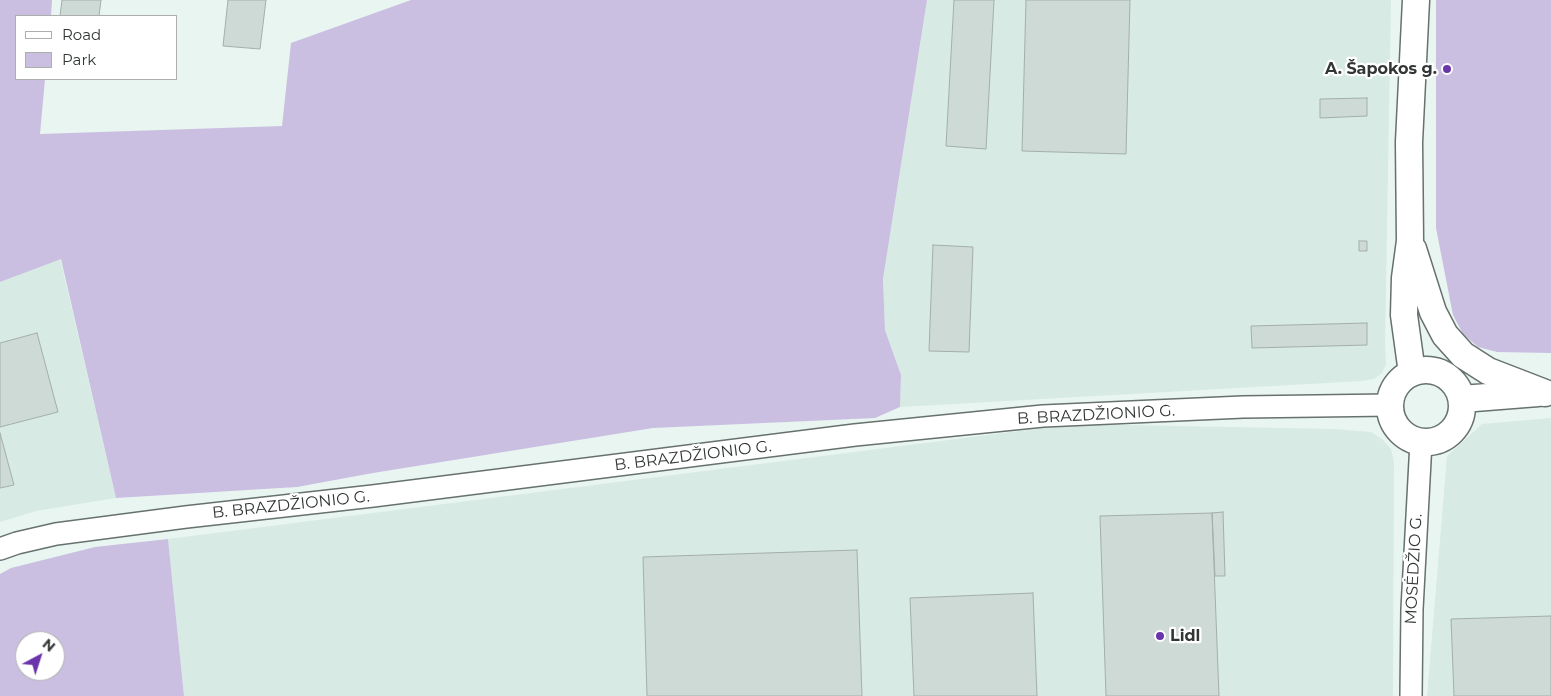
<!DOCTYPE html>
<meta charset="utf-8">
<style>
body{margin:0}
#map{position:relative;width:1551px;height:696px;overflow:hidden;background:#e9f5f1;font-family:Montserrat,sans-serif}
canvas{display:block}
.legend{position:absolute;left:15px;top:15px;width:162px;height:65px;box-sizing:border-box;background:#fff;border:1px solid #adafae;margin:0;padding:6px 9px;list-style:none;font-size:15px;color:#323735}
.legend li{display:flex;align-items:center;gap:10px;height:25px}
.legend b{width:25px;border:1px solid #adafae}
.north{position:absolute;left:15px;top:631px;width:50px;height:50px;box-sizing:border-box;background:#fff;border:1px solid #adafae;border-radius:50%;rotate:40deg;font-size:14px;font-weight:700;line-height:20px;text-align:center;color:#323735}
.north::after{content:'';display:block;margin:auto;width:18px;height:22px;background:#6a34aa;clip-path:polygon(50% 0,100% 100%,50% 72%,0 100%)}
</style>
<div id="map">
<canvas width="1551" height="696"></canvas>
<ul class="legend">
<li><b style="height:6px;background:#fff"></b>Road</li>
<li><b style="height:14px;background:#cabfe1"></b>Park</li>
</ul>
<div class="north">N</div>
</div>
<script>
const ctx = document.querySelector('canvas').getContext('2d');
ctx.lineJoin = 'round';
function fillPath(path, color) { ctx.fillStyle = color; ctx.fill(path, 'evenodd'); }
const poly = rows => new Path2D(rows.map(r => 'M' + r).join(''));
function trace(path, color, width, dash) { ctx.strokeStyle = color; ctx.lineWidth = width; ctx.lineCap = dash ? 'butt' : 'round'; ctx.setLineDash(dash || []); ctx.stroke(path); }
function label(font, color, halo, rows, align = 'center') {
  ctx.font = font + ' Montserrat,sans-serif'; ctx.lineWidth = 4.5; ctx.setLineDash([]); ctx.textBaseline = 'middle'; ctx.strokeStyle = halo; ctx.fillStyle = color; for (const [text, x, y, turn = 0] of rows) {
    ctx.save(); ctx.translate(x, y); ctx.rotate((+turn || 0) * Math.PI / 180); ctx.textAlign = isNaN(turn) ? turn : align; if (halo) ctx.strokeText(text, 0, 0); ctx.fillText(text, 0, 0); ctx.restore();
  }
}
fillPath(poly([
 [927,0,1391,0,1385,345,1386,364,1382,373,1374,379,1362,381,900,407,901,375,885,330,883,279],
 [60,258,116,498,36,511,0,522,0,282],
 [1551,418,1551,696,1427,696,1447,456,1482,424],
 [1075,424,1333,429,1371,432,1382,439,1391,449,1394,462,1393,696,184,696,168,539]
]), '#d7eae4');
fillPath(poly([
 [0,0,52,0,51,16,16,16,16,79,45,79,40,134,282,126,291,43,411,0,927,0,883,279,885,330,901,375,900,407,875,418,653,428,373,473,297,487,116,498,61,259,0,282],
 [1436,0,1551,0,1551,353,1497,352,1478,347,1463,334,1453,315,1436,228],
 [168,539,184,696,0,696,0,574,11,568,95,547],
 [25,641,55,641,55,671,25,671]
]), '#cabfe1');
const building = poly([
 [62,0,101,0,99,16,60,16,62,0],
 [228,0,266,0,260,49,223,46,228,0],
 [954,0,994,0,986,149,946,146,954,0],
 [1026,0,1130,0,1126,154,1022,151,1026,0],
 [1367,98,1367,116,1320,118,1320,99,1367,98],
 [1359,241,1367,241,1367,251,1359,251,1359,241],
 [933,245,973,247,969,352,929,351,933,245],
 [1367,323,1367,345,1252,348,1251,326,1367,323],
 [37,333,58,412,0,427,0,343,37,333],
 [0,433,14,485,0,488,0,433],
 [1223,512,1225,576,1215,576,1212,513,1223,512],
 [1212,513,1219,696,1106,696,1100,516,1212,513],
 [857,550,862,696,647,696,643,557,857,550],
 [1033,593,1037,696,914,696,910,598,1033,593],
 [1551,616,1551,696,1454,696,1451,619,1551,616]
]);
fillPath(building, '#cedad6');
trace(building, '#a4afac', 1);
const minor = poly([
 [0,549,17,543,56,534,186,517,373,496,855,435,1043,416,1243,407,1390,405],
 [1411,696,1412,609,1421,442]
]);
const tertiary = poly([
 [1413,249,1433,312,1445,335,1463,355,1488,371,1545,393],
 '1390 406a36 36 0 1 1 72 0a36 36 0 1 1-72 0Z',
 [1412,373,1404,315,1405,278,1410,241,1409,142,1416,0],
 [1462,399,1538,393]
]);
trace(minor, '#67716e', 24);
trace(tertiary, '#67716e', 29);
trace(minor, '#fff', 21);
trace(tertiary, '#fff', 26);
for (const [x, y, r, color] of [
 [1447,69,5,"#6a34aa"],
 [1160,636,5,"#6a34aa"]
]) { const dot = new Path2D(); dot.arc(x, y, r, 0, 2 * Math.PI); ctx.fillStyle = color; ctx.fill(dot); trace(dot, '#fff', 2); }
label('bold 16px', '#323735', '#fff', [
 ["A. Šapokos g.",1437,69],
 ["Lidl",1170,636,"left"]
], 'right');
label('16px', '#323735', '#fff', [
 ["B. BRAZDŽIONIO G.",1096,415,-3],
 ["B. BRAZDŽIONIO G.",693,456,-7],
 ["B. BRAZDŽIONIO G.",291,505,-6],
 ["MOSĖDŽIO G.",1414,569,-87]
]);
</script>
